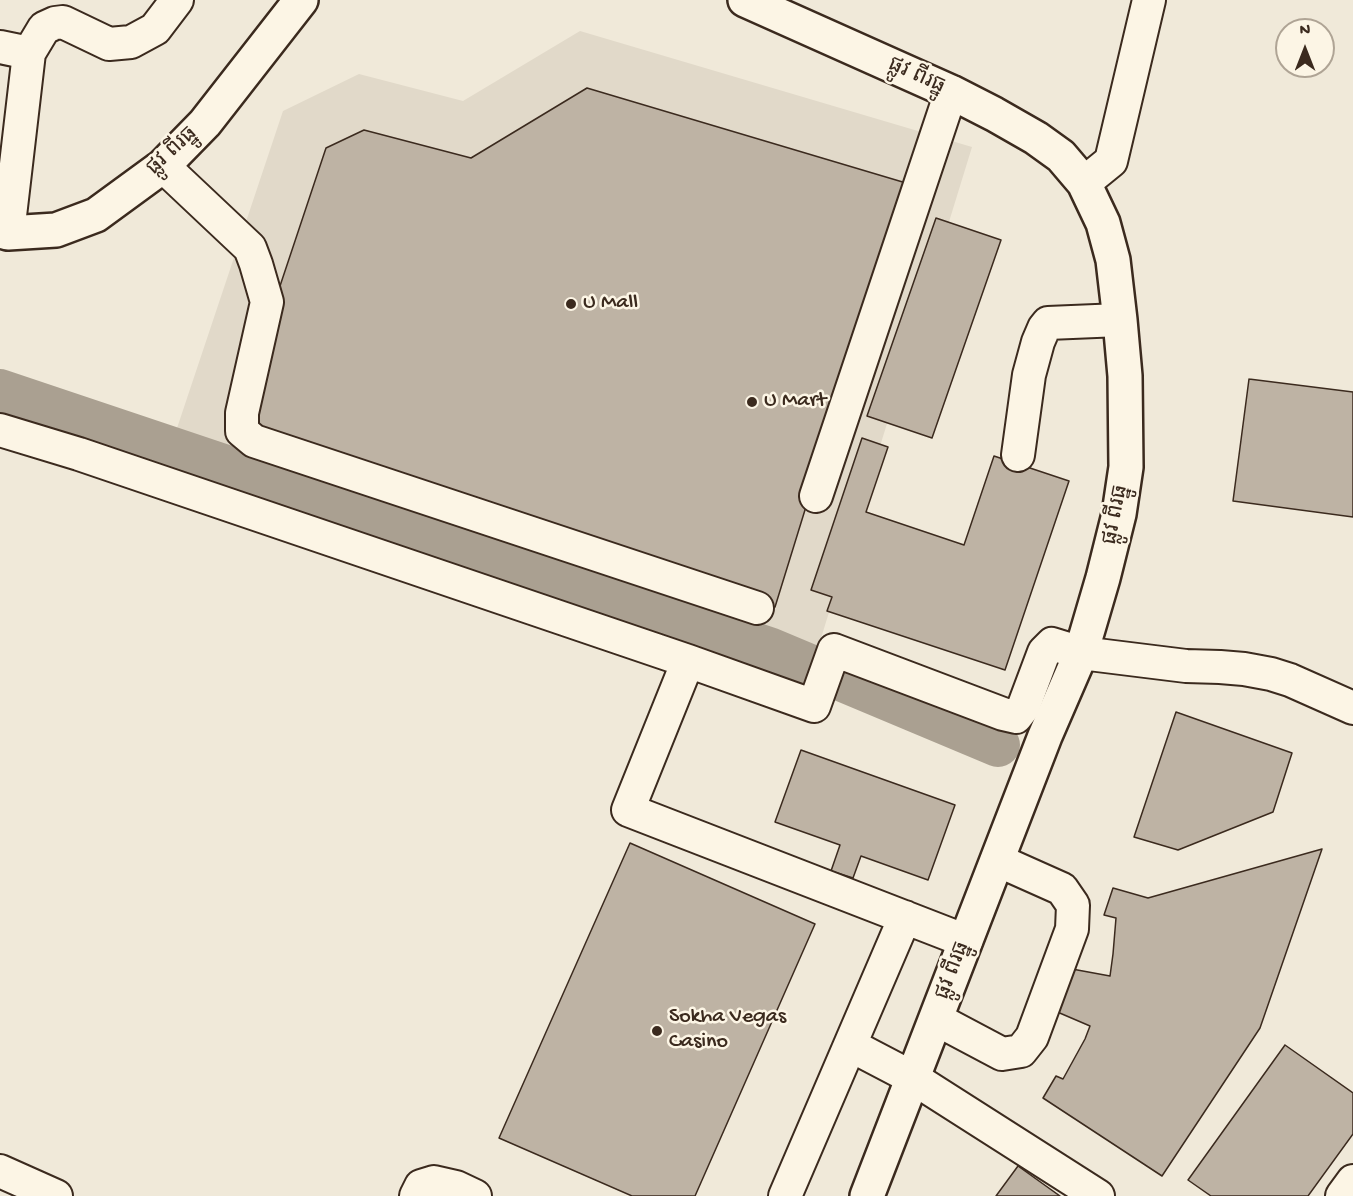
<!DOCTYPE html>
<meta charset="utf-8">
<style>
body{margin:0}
#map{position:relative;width:1353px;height:1196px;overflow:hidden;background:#f0e9d9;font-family:"Gochi Hand",sans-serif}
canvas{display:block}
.north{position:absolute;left:1275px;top:18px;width:60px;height:60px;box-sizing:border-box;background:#fcf5e5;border:2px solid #afa495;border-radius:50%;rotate:0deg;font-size:16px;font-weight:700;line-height:24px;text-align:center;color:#3b2a1e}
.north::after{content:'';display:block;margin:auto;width:21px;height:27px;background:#3b2a1e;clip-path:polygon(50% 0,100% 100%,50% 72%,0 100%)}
</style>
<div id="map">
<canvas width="1353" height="1196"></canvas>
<div class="north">N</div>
</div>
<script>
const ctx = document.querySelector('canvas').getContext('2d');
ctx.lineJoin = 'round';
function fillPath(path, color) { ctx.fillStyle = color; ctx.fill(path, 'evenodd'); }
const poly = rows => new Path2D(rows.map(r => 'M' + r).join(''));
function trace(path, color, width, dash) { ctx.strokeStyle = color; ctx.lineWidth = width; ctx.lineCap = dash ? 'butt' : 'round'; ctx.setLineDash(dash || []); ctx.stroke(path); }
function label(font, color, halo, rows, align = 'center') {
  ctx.font = font + ' "Gochi Hand","Noto Sans Khmer",sans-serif'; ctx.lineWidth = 5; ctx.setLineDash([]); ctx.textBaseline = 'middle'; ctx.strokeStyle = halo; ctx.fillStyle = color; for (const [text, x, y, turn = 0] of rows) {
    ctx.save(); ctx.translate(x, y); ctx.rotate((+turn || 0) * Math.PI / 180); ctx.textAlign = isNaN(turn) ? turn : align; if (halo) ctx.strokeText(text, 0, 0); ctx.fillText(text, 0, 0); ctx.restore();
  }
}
fillPath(poly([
 [580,31,972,147,810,674,166,461,283,111,359,74,463,101]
]), '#e1d9c9');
trace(poly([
 [0,391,769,649,998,745]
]), '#aaa091', 44);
const building = poly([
 [587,88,906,183,775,607,233,427,326,148,364,130,471,158,587,88],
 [936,218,1001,240,932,438,867,416,936,218],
 [1249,379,1353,392,1353,517,1233,501,1249,379],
 [862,438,888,447,866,512,964,545,994,456,1069,481,1005,670,827,611,832,597,811,590,862,438],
 [1176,712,1292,753,1273,812,1178,850,1134,837,1176,712],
 [801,750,955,805,928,880,861,856,853,878,831,871,840,845,775,822,801,750],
 [630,843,815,924,695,1196,632,1196,499,1138,630,843],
 [1322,849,1260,1028,1162,1176,1043,1098,1056,1076,1063,1079,1085,1039,1090,1026,1055,1011,1072,969,1110,976,1113,954,1116,918,1104,915,1113,888,1148,898,1322,849],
 [1285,1045,1353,1093,1353,1134,1308,1196,1211,1196,1188,1180,1285,1045],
 [1018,1166,1060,1196,996,1196,1018,1166]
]);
fillPath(building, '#beb3a4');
trace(building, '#3b2a1e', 1.5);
const minor = poly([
 [0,47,29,53],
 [163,166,250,248,256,264,267,302,242,413,242,431,254,441,757,608],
 [1084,183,1111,161,1149,0],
 [8,233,29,53,44,28,55,23,63,22,109,44,131,42,155,29,177,0],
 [0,430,79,454,688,661,814,706,834,650,1003,714,1016,717,1023,708,1044,652,1052,644,1081,653,1186,666,1220,667,1244,669,1271,674,1290,680,1353,708],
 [1018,455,1029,375,1038,342,1044,328,1048,323,1120,320],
 [816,496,951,92],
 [688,661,628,810,966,941],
 [936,1019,1002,1054,1021,1051,1032,1037,1072,929,1073,905,1062,889,997,860],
 [850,1045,913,1078,1098,1196],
 [0,1171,56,1196],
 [416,1196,421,1186,434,1182,456,1187,475,1196],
 [785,1196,905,917],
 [1342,1196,1353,1181]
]);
const major = poly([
 [745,0,951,92,994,114,1036,138,1061,156,1084,183,1103,223,1113,260,1120,320,1125,376,1126,467,1119,514,1103,578,1081,653,1045,736,867,1196],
 [0,231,8,233,56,230,96,215,163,166,205,123,301,0]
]);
trace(minor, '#3b2a1e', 36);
trace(major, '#3b2a1e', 38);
trace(minor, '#fcf5e5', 32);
trace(major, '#fcf5e5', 33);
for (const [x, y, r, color] of [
 [571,304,6,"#3b2a1e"],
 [752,402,6,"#3b2a1e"],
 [657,1031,6,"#3b2a1e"]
]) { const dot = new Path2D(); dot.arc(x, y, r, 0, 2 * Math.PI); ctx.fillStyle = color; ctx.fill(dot); trace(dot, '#fcf5e5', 2); }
label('22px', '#3b2a1e', '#fcf5e5', [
 ["ផ្លូវ ពីរធ្នូ",916,77,24],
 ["ផ្លូវ ពីរធ្នូ",173,152,-43],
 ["ផ្លូវ ពីរធ្នូ",1117,515,-79],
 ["ផ្លូវ ពីរធ្នូ",954,971,-69]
]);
label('22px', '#3b2a1e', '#fcf5e5', [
 ["U Mall",583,304],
 ["U Mart",764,402],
 ["Sokha Vegas",669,1018],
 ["Casino",669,1043]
], 'left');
</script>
